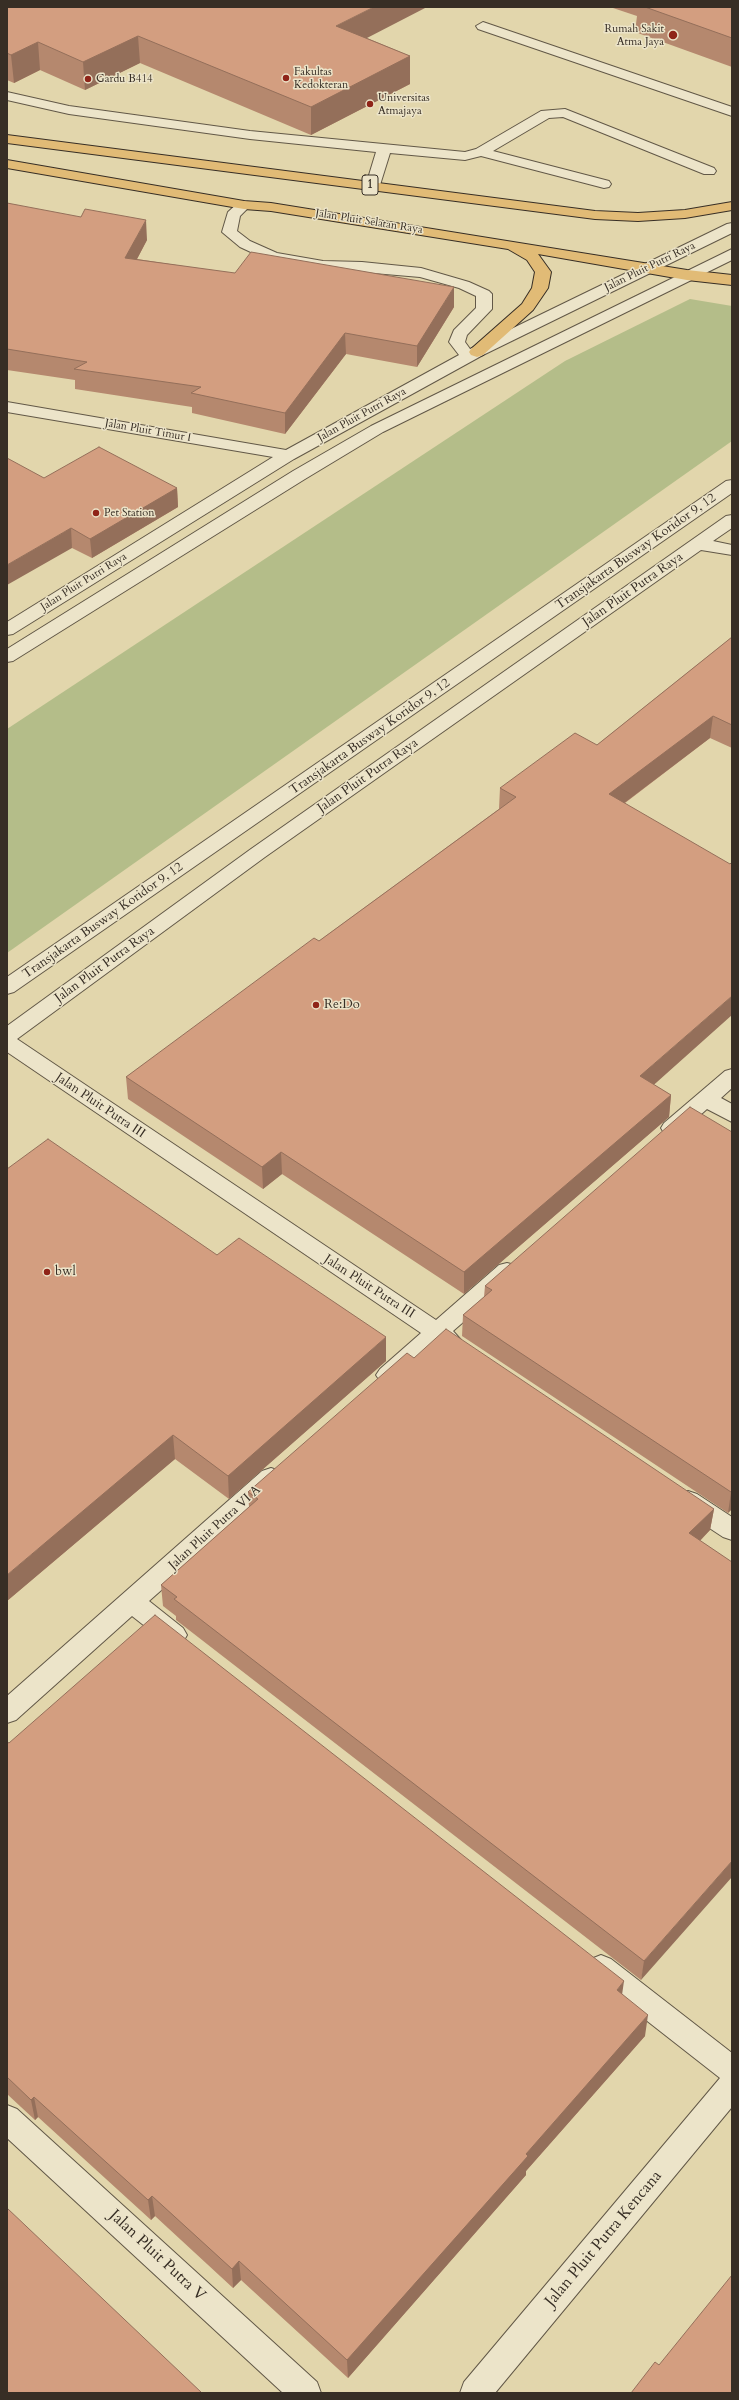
<!DOCTYPE html>
<style>
body{margin:0}
#map{position:relative;width:739px;height:2400px;overflow:hidden;background:#e2d6ac;font-family:Cardo,serif}
canvas{display:block}
.frame{position:absolute;inset:0;border:8px solid #372e25;pointer-events:none}
</style>
<div id="map">
<canvas width="739" height="2400"></canvas>
<div class="frame"></div>
</div>
<script>
const ctx = document.querySelector('canvas').getContext('2d');
ctx.lineJoin = 'round';
function fillPath(path, color) { ctx.fillStyle = color; ctx.fill(path, 'evenodd'); }
const poly = rows => new Path2D(rows.map(r => 'M' + r).join(''));
function trace(path, color, width, dash) { ctx.strokeStyle = color; ctx.lineWidth = width; ctx.lineCap = dash ? 'butt' : 'round'; ctx.setLineDash(dash || []); ctx.stroke(path); }
function label(font, color, halo, rows, align = 'center') {
  ctx.font = font + ' Cardo,serif'; ctx.lineWidth = 3; ctx.setLineDash([]); ctx.textBaseline = 'middle'; ctx.strokeStyle = halo; ctx.fillStyle = color; for (const [text, x, y, turn = 0] of rows) {
    ctx.save(); ctx.translate(x, y); ctx.rotate((+turn || 0) * Math.PI / 180); ctx.textAlign = isNaN(turn) ? turn : align; if (halo) ctx.strokeText(text, 0, 0); ctx.fillText(text, 0, 0); ctx.restore();
  }
}
fillPath(poly([
 [690,299,732,306,732,441,7,953,7,729,565,361]
]), '#b4bd89');
const minor = poly([
 [483,22,732,107,732,116,478,29,476,26,483,22],
 [7,92,69,106,250,131,465,152,476,149,541,111,565,109,714,168,716,171,714,174,704,174,563,117,549,118,493,151,609,181,611,184,609,187,604,188,481,156,465,160,390,153,380,185,373,189,366,185,376,152,250,139,69,114,7,100,7,92],
 [244,201,251,205,240,216,237,231,250,241,277,253,323,261,362,262,421,268,469,282,489,291,492,294,492,309,467,335,465,342,470,349,727,224,732,223,732,233,483,355,294,459,13,634,7,635,7,622,273,457,7,412,7,402,286,450,459,355,449,342,454,330,476,308,476,296,459,288,420,277,362,272,323,271,268,260,240,247,222,232,228,212,239,202,244,201],
 [732,249,732,260,383,432,305,479,13,661,7,662,7,649,293,471,371,426,732,249],
 [732,480,732,493,14,992,7,994,7,977,726,481,732,480],
 [732,515,732,528,713,541,732,545,732,555,701,550,265,857,17,1039,436,1320,499,1265,507,1263,515,1265,518,1271,515,1277,453,1331,461,1340,457,1346,449,1349,438,1344,396,1381,388,1384,380,1381,376,1375,380,1369,421,1333,7,1052,7,1026,251,849,726,516,732,515],
 [732,1069,732,1088,721,1098,732,1104,732,1122,707,1109,680,1133,672,1136,664,1133,661,1128,664,1123,725,1071,732,1069],
 [271,1468,280,1471,283,1478,280,1485,149,1601,183,1628,187,1635,183,1642,174,1646,165,1642,132,1616,16,1720,7,1723,7,1696,262,1471,271,1468],
 [688,1491,697,1494,732,1517,732,1540,723,1537,679,1508,676,1501,679,1494,688,1491],
 [601,1955,611,1959,732,2053,732,2107,495,2393,460,2393,464,2382,720,2078,591,1977,587,1968,591,1959,601,1955],
 [7,2105,17,2109,317,2382,321,2393,283,2393,7,2138,7,2105]
]);
const highway = poly([
 [7,135,595,211,638,213,685,210,732,202,732,210,685,218,638,221,595,219,7,143,7,135],
 [7,160,244,201,271,203,687,270,732,275,732,285,687,280,538,254,551,272,548,288,533,310,483,355,477,357,471,355,469,352,471,349,522,304,532,288,535,272,527,260,508,249,271,211,244,209,7,168,7,160]
]);
trace(minor, '#625847', 2);
trace(highway, '#372e25', 2);
fillPath(minor, '#ece4c9');
fillPath(highway, '#e1bb76');
fillPath(poly([
 [7,7,367,38,410,56,410,84,311,135,140,63,85,90,40,70,14,83,7,80],
 [610,7,732,7,732,67,635,32,637,16],
 [7,203,147,240,137,259,454,307,417,367,346,354,285,434,192,413,192,407,75,389,75,380,7,370],
 [44,478,177,488,178,507,92,558,72,548],
 [732,637,732,748,710,738,625,803,654,1085,671,1095,669,1117,464,1294,282,1174,263,1189,128,1099,126,1077,319,941,499,809,500,788,597,745],
 [732,1132,732,1509,728,1513,462,1336,463,1315,484,1297,485,1286],
 [217,1255,386,1361,229,1499,175,1459,7,1601],
 [414,1358,714,1509,710,1530,700,1541,732,1562,641,1980,176,1620,176,1616,163,1606,161,1585,249,1507,248,1492],
 [7,1742,9,1743,622,1995,645,2036,526,2171,526,2175,348,2378,241,2280,233,2288,155,2216,151,2220,38,2117,35,2120,7,2094]
]), '#b5886e');
fillPath(poly([
 [374,7,427,7,336,54,336,26],
 [138,36,140,63,85,90,83,62],
 [38,42,40,70,14,83,11,55],
 [410,56,410,84,311,135,311,107],
 [146,220,147,240,127,278,125,258],
 [454,287,454,307,417,367,417,346],
 [345,333,346,354,285,434,285,413],
 [177,488,178,507,92,558,90,539],
 [71,528,72,548,7,585,7,565],
 [713,716,710,738,607,816,609,794],
 [732,996,732,1015,638,1099,640,1076],
 [671,1095,669,1117,464,1294,464,1272],
 [281,1152,282,1174,263,1189,262,1167],
 [386,1337,386,1361,229,1499,228,1476],
 [173,1435,175,1459,7,1601,7,1575],
 [732,1491,732,1509,728,1513,731,1492],
 [714,1509,710,1530,686,1555,689,1533],
 [732,1861,732,1877,641,1980,644,1961],
 [624,1981,621,2002,617,1990],
 [648,2015,645,2036,526,2171,526,2175,348,2378,347,2360,526,2154],
 [34,2097,38,2117,35,2120,31,2100],
 [152,2196,155,2216,151,2220,148,2200],
 [239,2261,241,2280,233,2288,232,2269]
]), '#946f5a');
const building = poly([
 [7,7,374,7,336,26,410,56,311,107,138,36,83,62,38,42,11,55,7,53,7,7],
 [645,7,732,7,732,38,645,7],
 [7,203,81,217,85,209,146,220,125,258,235,273,251,252,454,287,417,346,345,333,285,413,191,393,201,387,74,369,87,362,7,349,7,203],
 [99,447,177,488,90,539,71,528,7,565,7,458,44,478,99,447],
 [732,637,732,725,713,716,609,794,730,864,732,862,732,996,640,1076,671,1095,464,1272,281,1152,262,1167,126,1077,314,938,319,941,516,797,500,788,575,733,597,745,732,637],
 [690,1107,732,1132,732,1491,731,1492,463,1315,492,1290,485,1286,690,1107],
 [48,1139,217,1255,239,1238,386,1337,228,1476,173,1435,7,1575,7,1169,48,1139],
 [446,1329,714,1509,689,1533,732,1562,732,1861,644,1961,174,1599,177,1597,161,1585,258,1499,248,1492,407,1353,414,1358,446,1329],
 [155,1615,624,1981,617,1990,648,2015,526,2154,528,2156,347,2360,239,2261,232,2269,152,2196,148,2200,34,2097,31,2100,7,2077,7,1742,9,1743,155,1615],
 [7,2208,202,2393,7,2393,7,2208],
 [732,2275,732,2393,631,2393,655,2362,659,2365,732,2275]
]);
fillPath(building, '#d39e80');
trace(building, '#946f5a', 1);
for (const [x, y, r, color] of [
 [673,35,5,"#8f2418"],
 [286,78,4,"#8f2418"],
 [88,79,4,"#8f2418"],
 [370,104,4,"#8f2418"],
 [96,513,4,"#8f2418"],
 [316,1005,4,"#8f2418"],
 [47,1272,4,"#8f2418"]
]) { const dot = new Path2D(); dot.arc(x, y, r, 0, 2 * Math.PI); ctx.fillStyle = color; ctx.fill(dot); trace(dot, '#ece4c9', 1.5); }
label('11px', '#372e25', '#ece4c9', [
 ["Rumah Sakit",664,29,"right"],
 ["Atma Jaya",664,42,"right"],
 ["Fakultas",294,72],
 ["Kedokteran",294,85],
 ["Gardu B414",96,79],
 ["Universitas",378,98],
 ["Atmajaya",378,111],
 ["Pet Station",104,513]
], 'left');
label('11px', '#372e25', '#ece4c9', [
 ["Jalan Pluit Selatan Raya",369,222,9],
 ["Jalan Pluit Putri Raya",650,267,-26],
 ["Jalan Pluit Putri Raya",362,415,-29],
 ["Jalan Pluit Timur I",148,431,10],
 ["Jalan Pluit Putri Raya",84,582,-32]
]);
for (const [x, y, w] of [
 [370,185,16]
]) { const box = new Path2D(); box.roundRect(x - w / 2, y - 10, w, 20, 3); ctx.fillStyle = '#ece4c9'; ctx.fill(box); trace(box, '#372e25', 1); }
label('bold 12px', '#372e25', null, [
 ["1",370,185]
]);
label('13px', '#372e25', '#ece4c9', [
 ["Transjakarta Busway Koridor 9, 12",636,552,-35],
 ["Jalan Pluit Putra Raya",633,590,-35],
 ["Transjakarta Busway Koridor 9, 12",370,737,-35],
 ["Jalan Pluit Putra Raya",368,776,-35],
 ["Transjakarta Busway Koridor 9, 12",103,921,-35],
 ["Jalan Pluit Putra Raya",105,965,-36],
 ["Jalan Pluit Putra III",100,1106,34],
 ["Jalan Pluit Putra III",369,1287,33],
 ["Jalan Pluit Putra VI A",215,1528,-42]
]);
label('13px', '#372e25', '#ece4c9', [
 ["Re:Do",324,1005],
 ["bwl",55,1272]
], 'left');
label('16px', '#372e25', '#ece4c9', [
 ["Jalan Pluit Putra Kencana",604,2239,-50],
 ["Jalan Pluit Putra V",157,2256,43]
]);
</script>
